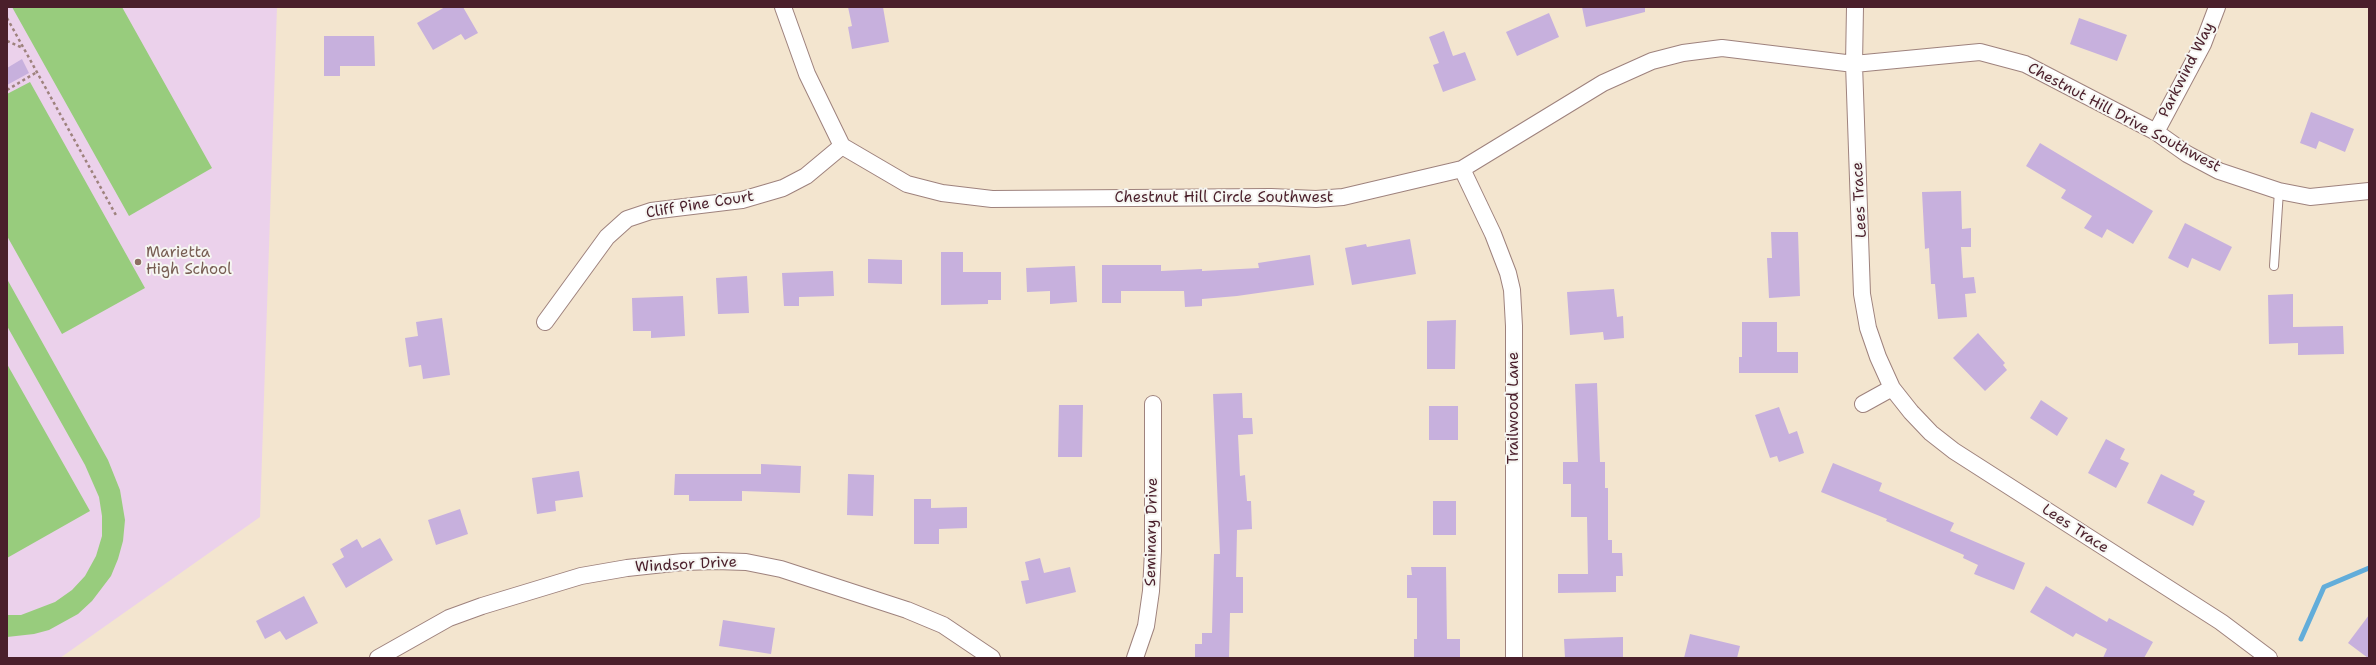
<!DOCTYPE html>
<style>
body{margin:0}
#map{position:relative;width:2376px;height:665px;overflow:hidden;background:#f3e5cf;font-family:"Shantell Sans",sans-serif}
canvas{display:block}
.frame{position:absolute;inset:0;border:8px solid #4a1f2b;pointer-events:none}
</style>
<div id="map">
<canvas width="2376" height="665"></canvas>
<div class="frame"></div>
</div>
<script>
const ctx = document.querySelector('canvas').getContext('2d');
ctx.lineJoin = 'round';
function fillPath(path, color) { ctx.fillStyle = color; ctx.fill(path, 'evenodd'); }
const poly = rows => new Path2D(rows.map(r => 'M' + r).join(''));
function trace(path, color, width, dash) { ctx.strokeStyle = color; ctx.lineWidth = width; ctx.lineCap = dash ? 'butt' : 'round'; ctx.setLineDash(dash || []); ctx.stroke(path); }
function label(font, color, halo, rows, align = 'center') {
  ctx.font = font + ' "Shantell Sans",sans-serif'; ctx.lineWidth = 4; ctx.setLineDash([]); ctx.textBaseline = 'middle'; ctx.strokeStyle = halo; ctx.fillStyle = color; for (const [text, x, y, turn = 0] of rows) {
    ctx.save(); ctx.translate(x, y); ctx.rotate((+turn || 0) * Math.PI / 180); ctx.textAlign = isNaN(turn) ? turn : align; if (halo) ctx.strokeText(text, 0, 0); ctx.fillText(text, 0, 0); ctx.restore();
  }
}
fillPath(poly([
 [7,7,277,7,260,517,60,658,7,658]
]), '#ebd1eb');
fillPath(poly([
 [12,7,122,7,212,168,129,216],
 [30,82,145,288,62,334,7,236,7,94],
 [7,279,108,460,120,490,125,520,123,541,118,559,111,576,92,601,78,614,49,630,34,634,7,637,7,615,21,615,55,602,72,590,85,576,96,556,102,536,102,516,99,497,85,465,7,326],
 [7,364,90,511,7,558]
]), '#98cc7d');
trace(poly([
 [2301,639,2324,587,2369,568]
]), '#62adda', 5);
fillPath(poly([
 [445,7,463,7,478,33,465,40,461,34,433,50,417,23],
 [848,7,883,7,889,42,852,49,848,27,852,26],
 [1582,7,1645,7,1645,12,1586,27],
 [1549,13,1559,37,1517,56,1506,32],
 [2079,18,2127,35,2117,61,2070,44],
 [1444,31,1453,56,1465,52,1476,80,1443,92,1433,65,1439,63,1429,37],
 [324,36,374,36,375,66,340,66,340,76,324,76],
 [22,59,29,73,7,85,7,68],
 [2311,112,2354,129,2345,152,2319,141,2316,149,2300,143],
 [2040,143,2153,211,2133,244,2107,229,2102,238,2084,228,2092,216,2061,198,2066,190,2026,166],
 [1961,191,1962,229,1971,228,1971,247,1961,247,1963,278,1974,277,1976,293,1965,294,1967,317,1938,319,1935,284,1931,284,1929,248,1925,249,1922,192],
 [2185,223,2232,247,2220,271,2192,258,2188,268,2168,258],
 [1771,232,1798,232,1800,296,1769,298,1767,258,1772,258],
 [1410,239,1416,274,1352,285,1345,248,1366,244,1367,247],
 [941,252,963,252,963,272,1001,272,1001,300,988,300,988,304,941,305],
 [1310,255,1314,285,1237,296,1202,299,1202,306,1185,307,1184,291,1121,291,1121,303,1102,303,1102,265,1161,265,1161,271,1202,269,1202,271,1259,268,1258,263],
 [868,259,902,260,902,284,868,283],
 [1075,266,1077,302,1050,304,1050,291,1027,292,1026,268],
 [833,271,834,296,799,297,799,306,784,306,782,273],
 [747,276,749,313,718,314,716,278],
 [1614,289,1617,317,1623,316,1624,338,1604,340,1603,332,1570,335,1567,292],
 [2293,294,2293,327,2343,326,2344,354,2298,355,2298,343,2269,344,2268,295],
 [683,296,685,336,651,338,651,331,633,331,632,298],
 [442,318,450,375,423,379,421,365,409,367,405,338,418,336,416,322],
 [1456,320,1455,369,1427,369,1427,321],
 [1742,322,1777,322,1777,352,1798,352,1798,373,1739,373,1739,357,1742,357],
 [1978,333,2005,363,2003,365,2007,370,1985,391,1953,358],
 [1597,383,1600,462,1605,462,1605,488,1608,488,1608,540,1612,540,1612,553,1622,553,1623,576,1616,576,1616,592,1558,593,1558,574,1588,574,1587,517,1571,517,1571,484,1563,484,1563,462,1578,462,1575,384],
 [1242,393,1243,418,1252,418,1253,434,1238,435,1240,476,1245,475,1247,501,1251,501,1252,529,1237,530,1236,577,1243,577,1243,613,1230,613,1229,658,1195,658,1195,644,1202,644,1202,633,1212,633,1214,554,1220,554,1213,394],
 [2041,400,2068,418,2057,436,2030,418],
 [1059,405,1083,405,1082,457,1058,457],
 [1429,406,1458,406,1458,440,1429,440],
 [1779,407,1789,434,1797,431,1804,453,1779,462,1777,456,1770,458,1755,415],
 [2106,439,2125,449,2120,459,2129,463,2116,488,2088,473],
 [1833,463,1882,483,1879,491,1954,523,1950,531,2025,563,2014,590,1974,574,1978,565,1963,558,1964,555,1886,521,1887,519,1821,492],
 [761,464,801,466,800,493,742,491,742,501,689,501,689,495,674,495,675,474,761,474],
 [579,471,583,497,555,501,556,511,537,514,532,478],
 [848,474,874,475,873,516,847,515],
 [2161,474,2195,491,2193,495,2205,501,2193,526,2147,503],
 [914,499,931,499,931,508,967,507,967,528,939,529,939,544,914,544],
 [1433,501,1456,501,1456,535,1433,535],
 [460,509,468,534,436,545,428,520],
 [380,538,393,560,346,588,332,564,344,557,340,549,357,539,362,548],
 [1040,558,1044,573,1070,567,1076,592,1026,604,1021,581,1029,580,1025,562],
 [1411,567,1446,567,1447,639,1460,639,1460,658,1414,658,1414,639,1417,639,1417,598,1407,598,1407,575,1412,575],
 [2046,586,2107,622,2109,618,2153,642,2144,658,2103,658,2107,649,2076,633,2073,637,2030,612],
 [304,596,318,623,286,640,280,631,265,639,256,621],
 [2369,615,2369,658,2368,658,2348,643],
 [723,620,775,628,771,654,719,646],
 [1690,634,1740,646,1737,658,1684,658],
 [1623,637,1623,658,1565,658,1564,639]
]), '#c7b0dd');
const lane = poly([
 [2274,266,2279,191]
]);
const street = poly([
 [783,7,807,74,842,146,907,184,942,193,992,199,1271,197,1316,199,1343,197,1462,169,1603,83,1652,61,1683,53,1722,48,1854,64,1980,52,2025,64,2156,132,2187,154,2219,171,2279,191,2310,197,2369,191],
 [1855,7,1854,64,1862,294,1868,328,1878,357,1892,388,1911,412,1931,433,1954,451,2221,622,2269,658],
 [2156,132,2203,44,2217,7],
 [1462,169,1493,234,1508,273,1512,290,1514,326,1514,658],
 [545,322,607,237,627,219,651,211,742,200,783,188,806,176,842,146],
 [1863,404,1892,388],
 [378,658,449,618,482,606,581,576,627,568,683,562,716,561,746,562,781,569,907,610,943,625,992,658],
 [1135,658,1146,626,1151,591,1153,551,1153,404]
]);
trace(lane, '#9e827d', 10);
trace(street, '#9e827d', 18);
trace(poly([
 [7,18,117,217],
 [7,41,23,48],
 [7,90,37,72]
]), '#9e827d', 2.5, [3, 3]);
trace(lane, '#fff', 8);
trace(street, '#fff', 16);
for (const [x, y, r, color] of [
 [138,262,4,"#8d6e63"]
]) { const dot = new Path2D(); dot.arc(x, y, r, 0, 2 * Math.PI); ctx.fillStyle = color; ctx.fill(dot); trace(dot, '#f6f6f2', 1.5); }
label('15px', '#4a1f2b', '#f6f6f2', [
 ["Parkwind Way",2187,70,-63],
 ["Chestnut Hill Drive Southwest",2124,118,28],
 ["Chestnut Hill Circle Southwest",1224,198],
 ["Lees Trace",1860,200,-93],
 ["Cliff Pine Court",700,205,-9],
 ["Trailwood Lane",1514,408,-90],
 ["Lees Trace",2075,529,33],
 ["Seminary Drive",1152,532,-89],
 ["Windsor Drive",686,565,-3]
]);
label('15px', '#785e54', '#f6f6f2', [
 ["Marietta",146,253],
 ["High School",146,270]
], 'left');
</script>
